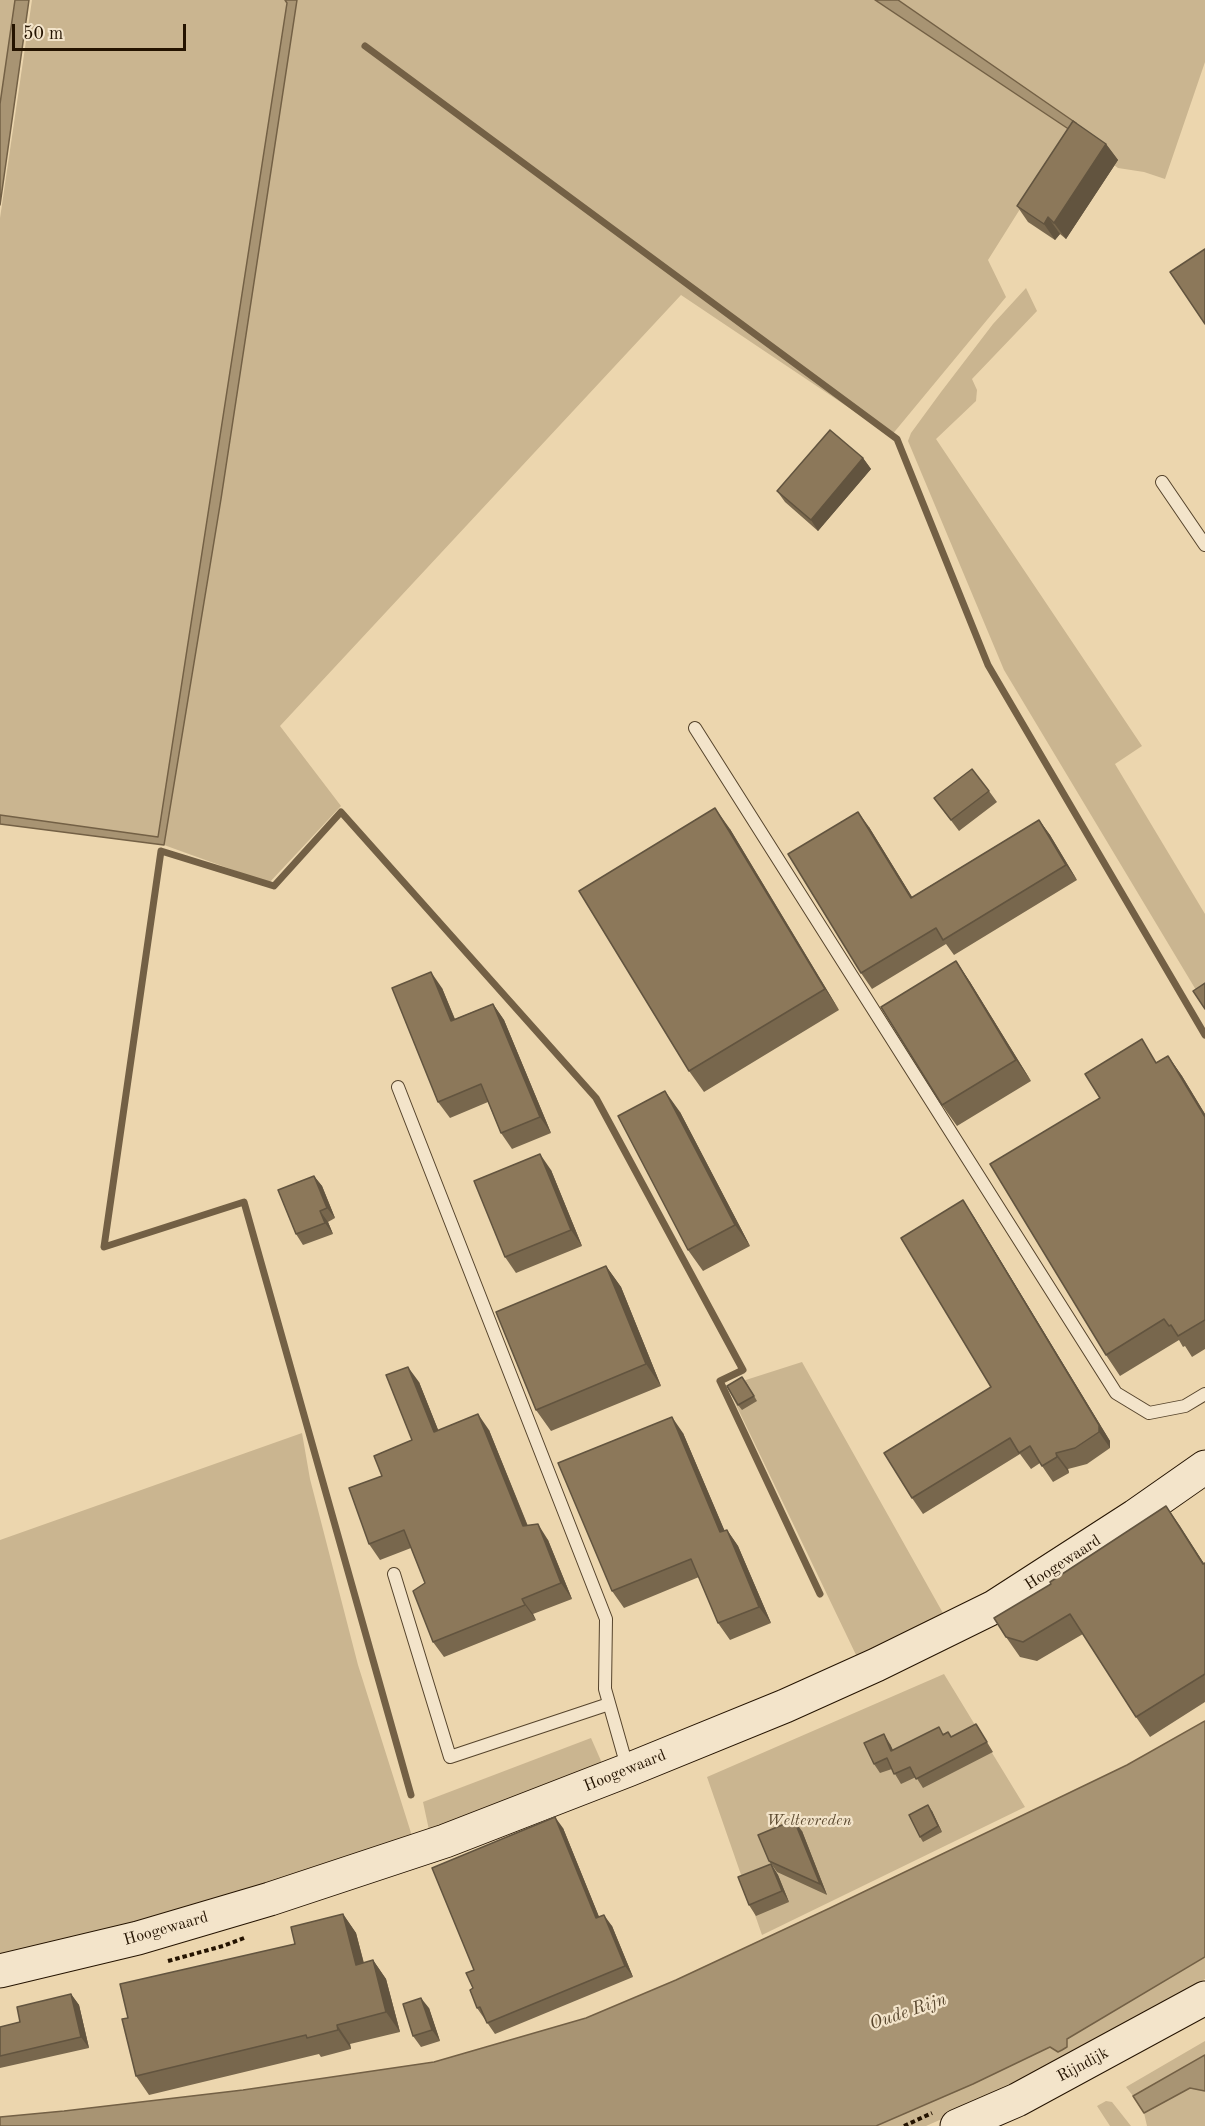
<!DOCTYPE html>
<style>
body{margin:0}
#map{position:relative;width:1205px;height:2126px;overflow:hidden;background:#ecd6ae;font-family:"Old Standard TT",serif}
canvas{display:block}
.scale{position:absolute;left:12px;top:24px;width:174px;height:27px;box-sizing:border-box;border:3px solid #241300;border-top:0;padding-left:8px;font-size:18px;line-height:21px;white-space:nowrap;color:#241300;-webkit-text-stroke:4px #f3e4ca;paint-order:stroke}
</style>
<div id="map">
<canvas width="1205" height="2126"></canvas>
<div class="scale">50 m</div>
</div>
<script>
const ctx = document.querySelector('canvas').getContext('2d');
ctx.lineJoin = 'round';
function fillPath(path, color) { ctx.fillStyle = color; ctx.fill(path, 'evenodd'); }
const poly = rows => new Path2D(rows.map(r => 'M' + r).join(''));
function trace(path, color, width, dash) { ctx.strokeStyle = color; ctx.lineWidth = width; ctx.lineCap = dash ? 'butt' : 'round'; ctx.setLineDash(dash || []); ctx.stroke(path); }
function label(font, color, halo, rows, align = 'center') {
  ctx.font = font + ' "Old Standard TT",serif'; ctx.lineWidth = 4.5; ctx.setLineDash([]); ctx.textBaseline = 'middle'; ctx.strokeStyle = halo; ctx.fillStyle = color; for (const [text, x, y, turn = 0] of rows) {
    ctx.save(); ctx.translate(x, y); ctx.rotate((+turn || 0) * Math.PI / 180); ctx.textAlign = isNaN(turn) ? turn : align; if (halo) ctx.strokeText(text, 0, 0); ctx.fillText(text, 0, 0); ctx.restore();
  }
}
fillPath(poly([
 [0,0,16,0,0,109],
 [32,0,285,0,287,3,213,498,158,837,0,815,0,218],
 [296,0,875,0,1070,130,1075,123,898,0,1205,0,1205,62,1165,179,1144,172,1118,168,1069,131,988,260,1006,297,891,436,681,295,280,726,341,806,269,883,164,845,221,499],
 [1026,288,1037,311,972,379,977,390,976,401,936,439,1142,746,1115,764,1205,914,1205,1005,1004,670,908,441,911,433,941,392,993,324],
 [802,1362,948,1622,858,1659,727,1386],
 [302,1433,310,1479,358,1665,412,1836,313,1874,0,1968,0,1540],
 [944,1674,1025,1807,762,1935,707,1777],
 [591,1738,605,1770,429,1830,423,1802],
 [1205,1957,1205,1979,1097,2042,992,2097,926,2126,876,2126,973,2084,1050,2047,1057,2052,1062,2050,1067,2047,1067,2039],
 [1205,2041,1205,2055,1133,2096,1126,2087],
 [1190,2088,1205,2091,1205,2126,1147,2126,1144,2113],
 [1106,2101,1112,2102,1131,2126,1110,2126,1097,2106]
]), '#cab590');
const water = poly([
 [15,0,29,0,0,205,0,104,15,0],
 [285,0,297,0,221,499,164,845,0,824,0,815,158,837,287,3,285,0],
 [875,0,898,0,1076,123,1070,130,875,0],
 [1205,1721,1205,1957,1067,2039,1067,2047,1062,2050,1058,2052,1050,2047,973,2084,876,2126,0,2126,0,2117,64,2111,243,2090,434,2062,586,2018,676,1980,830,1908,1127,1765,1205,1721],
 [1205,2055,1205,2091,1190,2088,1144,2113,1133,2096,1205,2055]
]);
fillPath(water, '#a89473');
trace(water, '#736045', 1.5);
trace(poly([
 [365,46,897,439,988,665,1205,1035],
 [411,1795,244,1202,104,1247,161,851,274,886,341,812,596,1098,743,1370,720,1381,820,1594]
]), '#736045', 7);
const lane = poly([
 [1162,482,1205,545],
 [695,728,1116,1393,1149,1413,1185,1406,1205,1394],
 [398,1087,606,1619,605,1689,628,1770],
 [394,1574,450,1757,609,1704]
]);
const secondary = poly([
 [0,1971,138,1938,270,1899,445,1841,628,1770,785,1706,876,1665,994,1607,1135,1516,1205,1467],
 [957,2126,1017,2100,1205,1998]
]);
trace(lane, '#56442c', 14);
trace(secondary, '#241300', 35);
trace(poly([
 [168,1961,223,1946,244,1938],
 [904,2126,932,2113]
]), '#241300', 4, [4.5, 3]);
trace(lane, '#f3e4ca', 12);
trace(secondary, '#f3e4ca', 33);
fillPath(poly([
 [1106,144,1118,160,1066,239,1060,234,1055,240,1028,222,1017,206],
 [863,458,871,469,818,531,785,502,777,491],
 [989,791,997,802,959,831,934,798],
 [1039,820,1050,835,1077,880,954,955,946,944,872,989,861,973,869,827,912,897],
 [730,829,839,1010,704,1092,689,1071],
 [956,961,970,982,1031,1081,957,1126,942,1105],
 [442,988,455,1019,493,1004,504,1020,551,1133,512,1149,501,1133,488,1102,450,1118,438,1102],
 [1168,1056,1182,1076,1205,1114,1205,1349,1192,1357,1185,1346,1183,1347,1179,1340,1120,1376,1106,1355,1157,1062],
 [680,1112,750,1246,703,1271,688,1250],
 [551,1170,582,1246,516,1273,505,1257],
 [314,1176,322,1186,335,1218,328,1222,333,1234,303,1245,296,1234],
 [974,1217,1110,1441,1110,1448,1087,1464,1068,1469,1069,1473,1053,1482,1040,1463,1031,1469,1020,1454,923,1514,912,1498,991,1387],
 [606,1266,621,1287,661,1386,551,1431,536,1410],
 [419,1382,438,1430,489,1430,528,1526,548,1540,572,1599,533,1614,536,1620,444,1657,433,1642,425,1583,411,1548,380,1560,369,1544,382,1476,412,1440],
 [746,1382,757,1401,742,1410,738,1405],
 [683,1433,724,1530,727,1530,738,1546,771,1623,730,1640,718,1623,699,1577,624,1608,612,1591],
 [1166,1506,1204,1564,1205,1563,1205,1702,1150,1737,1136,1717,1083,1634,1037,1661,1020,1657,1006,1637,1051,1584],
 [976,1724,993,1752,923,1788,916,1777,901,1784,892,1769,880,1773,874,1764,890,1744,893,1750,948,1732,951,1737],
 [932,1811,942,1832,923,1842,920,1837],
 [563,1828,599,1917,612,1926,633,1977,495,2034,477,2008,473,1988,474,1970],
 [802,1831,827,1895,777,1872,769,1861],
 [771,1864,778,1875,789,1902,756,1916,749,1905],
 [343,1914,356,1933,364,1963,373,1960,386,1979,400,2032,350,2044,351,2049,321,2057,319,2054,149,2095,136,2076,295,1944],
 [71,1994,79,2005,89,2048,0,2068,0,2027,20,2022],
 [429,2008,440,2041,421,2047,413,2036]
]), '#78674d');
fillPath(poly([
 [1106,144,1118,160,1066,239,1054,223],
 [1048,217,1060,234,1055,240,1044,224],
 [863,458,871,469,818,531,811,520],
 [715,808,730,829,839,1010,825,989],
 [858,812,869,827,922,913,911,898],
 [1039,820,1050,835,1077,880,1066,865],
 [956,961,970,982,1031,1081,1016,1060],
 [431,972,442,988,462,1037,451,1021],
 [493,1004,504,1020,551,1133,540,1117],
 [1168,1056,1182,1076,1205,1114,1205,1117],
 [665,1091,680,1112,750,1246,735,1225],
 [540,1154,551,1170,582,1246,571,1230],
 [314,1176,322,1186,335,1218,327,1208],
 [963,1200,974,1217,1110,1441,1110,1448,1099,1432],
 [320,1211,328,1222,333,1234,325,1223],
 [606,1266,621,1287,661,1386,646,1364],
 [408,1367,419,1382,445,1447,434,1432],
 [478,1414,489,1430,534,1542,523,1526],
 [672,1417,683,1433,732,1548,720,1532],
 [1056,1453,1068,1469,1069,1473,1057,1457],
 [1166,1506,1180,1526,1205,1565,1205,1567],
 [538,1524,548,1540,572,1599,561,1583],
 [727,1530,738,1546,771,1623,759,1607],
 [522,1599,533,1614,536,1620,525,1605],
 [884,1734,890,1744,898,1761,891,1751],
 [928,1805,932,1811,942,1832,938,1826],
 [555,1817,563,1828,604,1929,596,1918],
 [794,1820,802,1831,827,1895,820,1884],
 [771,1864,778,1875,789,1902,782,1891],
 [343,1914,356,1933,369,1984,356,1965],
 [604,1915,612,1926,633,1977,625,1966],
 [373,1960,386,1979,400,2032,386,2012],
 [71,1994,79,2005,89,2048,81,2037],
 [421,1998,429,2008,440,2041,432,2030],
 [337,2025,350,2044,351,2049,338,2030]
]), '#62543f');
const building = poly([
 [1073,121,1106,144,1054,223,1048,217,1044,224,1017,206,1073,121],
 [1205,249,1205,324,1170,272,1205,249],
 [830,430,863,458,811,520,777,491,830,430],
 [972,769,989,791,951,820,934,798,972,769],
 [715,808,825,989,689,1071,579,891,715,808],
 [858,812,911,898,1039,820,1066,865,943,940,936,928,861,973,788,854,858,812],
 [956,961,1016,1060,942,1105,881,1007,956,961],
 [431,972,451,1021,493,1004,540,1117,501,1133,481,1084,438,1102,392,988,431,972],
 [1205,983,1205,1009,1193,991,1205,983],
 [1142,1039,1156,1063,1168,1056,1205,1117,1205,1320,1178,1336,1171,1325,1169,1326,1164,1319,1106,1355,990,1164,1100,1098,1085,1074,1142,1039],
 [665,1091,735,1225,688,1250,618,1116,665,1091],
 [540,1154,571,1230,505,1257,474,1181,540,1154],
 [314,1176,327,1208,320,1211,325,1223,296,1234,278,1190,314,1176],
 [963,1200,1099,1425,1099,1432,1075,1448,1056,1453,1057,1457,1042,1466,1030,1446,1019,1453,1010,1438,912,1498,884,1453,991,1387,901,1238,963,1200],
 [606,1266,646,1364,536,1410,496,1312,606,1266],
 [408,1367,434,1432,478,1414,523,1526,538,1524,561,1583,522,1599,525,1605,433,1642,413,1591,425,1583,404,1530,369,1544,349,1488,382,1476,374,1456,412,1440,386,1375,408,1367],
 [742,1377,754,1396,738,1405,727,1386,742,1377],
 [672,1417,720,1532,727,1530,759,1607,718,1623,691,1559,612,1591,558,1463,672,1417],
 [1166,1506,1203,1564,1205,1563,1205,1674,1136,1717,1070,1614,1023,1642,1006,1637,994,1618,1051,1584,1050,1582,1166,1506],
 [976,1724,987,1742,916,1779,910,1767,894,1774,887,1758,874,1764,864,1743,884,1734,891,1751,939,1727,943,1735,948,1732,951,1737,976,1724],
 [928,1805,938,1826,920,1837,909,1815,928,1805],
 [555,1817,596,1918,604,1915,625,1966,487,2023,480,2007,477,2008,470,1990,473,1988,466,1973,474,1970,432,1868,555,1817],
 [794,1820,820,1884,769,1861,758,1835,794,1820],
 [771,1864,782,1891,749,1905,738,1877,771,1864],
 [343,1914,356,1965,373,1960,386,2012,337,2025,338,2030,307,2038,306,2035,136,2076,122,2019,128,2018,120,1984,295,1944,291,1927,343,1914],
 [71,1994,81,2037,0,2056,0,2027,20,2022,17,2007,71,1994],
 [421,1998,432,2030,413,2036,403,2004,421,1998]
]);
fillPath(building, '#8c785a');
trace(building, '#62543f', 1.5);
label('16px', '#241300', '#f3e4ca', [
 ["Hoogewaard",1063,1563,-33],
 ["Hoogewaard",625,1771,-22],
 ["Hoogewaard",166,1929,-16],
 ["Rijndijk",1083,2065,-28]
]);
label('italic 16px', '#5e4c32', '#f3e4ca', [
 ["Weltevreden",809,1821]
]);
label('italic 18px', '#59472e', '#f3e4ca', [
 ["Oude Rijn",908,2012,-19]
]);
</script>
